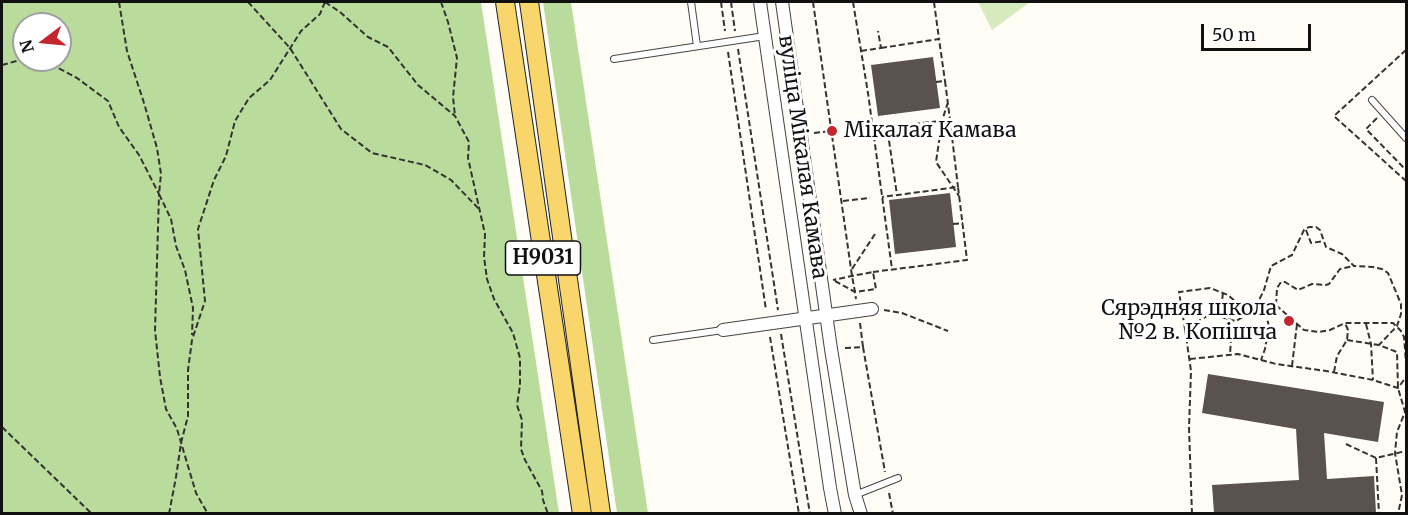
<!DOCTYPE html>
<meta charset="utf-8">
<style>
body{margin:0}
#map{position:relative;width:1408px;height:515px;overflow:hidden;background:#fffdf5;font-family:Merriweather,serif}
canvas{display:block}
.frame{position:absolute;inset:0;border:3px solid #111;pointer-events:none}
.north{position:absolute;left:12px;top:12px;width:60px;height:60px;box-sizing:border-box;background:#fff;border:2px solid #a0a0a0;border-radius:50%;rotate:254deg;font-size:16px;font-weight:700;line-height:24px;text-align:center;color:#111}
.north::after{content:'';display:block;margin:auto;width:21px;height:27px;background:#c4262e;clip-path:polygon(50% 0,100% 100%,50% 72%,0 100%)}
.scale{position:absolute;left:1201px;top:24px;width:110px;height:27px;box-sizing:border-box;border:3px solid #111;border-top:0;padding-left:8px;font-size:18px;line-height:21px;white-space:nowrap;color:#111;-webkit-text-stroke:4px #fff;paint-order:stroke}
</style>
<div id="map">
<canvas width="1408" height="515"></canvas>
<div class="frame"></div>
<div class="north">N</div>
<div class="scale">50 m</div>
</div>
<script>
const ctx = document.querySelector('canvas').getContext('2d');
ctx.lineJoin = 'round';
function fillPath(path, color) { ctx.fillStyle = color; ctx.fill(path, 'evenodd'); }
const poly = rows => new Path2D(rows.map(r => 'M' + r).join(''));
function trace(path, color, width, dash) { ctx.strokeStyle = color; ctx.lineWidth = width; ctx.lineCap = dash ? 'butt' : 'round'; ctx.setLineDash(dash || []); ctx.stroke(path); }
function label(font, color, halo, rows, align = 'center') {
  ctx.font = font + ' Merriweather,serif'; ctx.lineWidth = 6; ctx.setLineDash([]); ctx.textBaseline = 'middle'; ctx.strokeStyle = halo; ctx.fillStyle = color; for (const [text, x, y, turn = 0] of rows) {
    ctx.save(); ctx.translate(x, y); ctx.rotate((+turn || 0) * Math.PI / 180); ctx.textAlign = isNaN(turn) ? turn : align; if (halo) ctx.strokeText(text, 0, 0); ctx.fillText(text, 0, 0); ctx.restore();
  }
}
fillPath(poly([
 [978,2,1030,2,992,30]
]), '#d5ebbd');
fillPath(poly([
 [2,2,481,2,559,513,2,513],
 [24,24,60,24,60,60,24,60],
 [543,2,571,2,648,513,617,513]
]), '#b9dc9c');
fillPath(poly([
 [933,57,940,108,878,116,871,65],
 [950,193,956,247,895,254,889,200],
 [1208,374,1384,402,1378,442,1324,433,1327,479,1374,476,1376,513,1214,513,1212,485,1299,480,1296,429,1202,413]
]), '#5a524d');
const service = poly([
 [691,2,697,46],
 [614,59,765,36],
 [1372,100,1406,138],
 [653,340,723,330],
 [855,495,898,478]
]);
const minor = poly([
 [760,2,830,488,835,514],
 [782,2,831,349,855,495,861,514],
 [723,330,872,309]
]);
const primary = poly([
 [505,2,582,514],
 [529,2,601,514]
]);
trace(service, '#444', 8);
trace(minor, '#444', 14);
trace(primary, '#222', 20);
trace(poly([
 [119,2,127,51,144,103,157,148,161,174,159,194,171,219,176,246,185,270,193,308,192,335],
 [248,2,290,48,341,129,372,153,425,165,451,180,479,209],
 [325,2,340,12,368,37,388,47,418,85,455,116,469,142,468,158,485,234,484,257,487,279,494,299,513,333,520,358,520,385,517,405,522,420,521,449,525,460,542,491,543,500,548,514],
 [441,2,448,22,457,58,453,97,455,116],
 [721,2,725,31],
 [731,2,735,31],
 [813,2,852,276,855,292,876,289,873,272,852,276,833,280],
 [853,2,868,93,892,269],
 [934,2,939,39],
 [881,48,939,39,945,81],
 [738,49,778,310],
 [1406,50,1334,116,1406,181],
 [861,51,881,48,878,31],
 [728,52,766,310],
 [43,60,77,78,108,101,119,127,139,155,159,194,155,330,160,377,166,409,177,429,196,493,208,514],
 [2,65,24,59],
 [936,82,945,81,950,120],
 [948,102,942,121,936,162,959,196],
 [1377,118,1366,129,1406,170],
 [887,127,950,120,958,187],
 [874,129,887,127,897,195],
 [814,133,832,131],
 [843,201,870,198],
 [953,224,963,223],
 [1306,230,1311,243,1324,241],
 [852,269,875,234],
 [873,272,967,260,958,187,882,197],
 [835,281,855,292,856,299],
 [1223,293,1222,301,1227,319,1231,339,1230,355],
 [1261,304,1265,312,1269,326,1265,349,1261,360],
 [1276,305,1277,288,1281,282,1285,282,1298,290,1312,284,1326,285,1329,284,1340,269,1354,266],
 [884,310,902,313,948,331],
 [860,323,863,347],
 [1366,324,1371,344,1373,380],
 [1185,329,1179,292,1210,288,1228,295,1237,303,1247,305,1257,304,1264,290,1271,266,1292,255,1304,230,1309,227,1316,227,1320,230,1326,247,1342,254,1354,266,1373,267,1382,269,1388,273,1401,304,1401,314,1397,326,1379,345],
 [1230,331,1245,333,1256,331,1269,332],
 [781,334,810,514],
 [770,337,799,514],
 [1347,340,1379,345,1397,352,1398,388,1405,412,1397,432,1395,453,1402,495,1398,514],
 [845,348,863,347,885,472],
 [1190,359,1238,354,1276,364,1326,371,1373,380,1398,388,1406,377],
 [1292,366,1297,324],
 [1334,372,1337,356,1347,340,1348,330,1345,323],
 [2,427,92,514],
 [1346,444,1376,458,1406,451],
 [1376,458,1379,514],
 [889,493,893,514],
 [169,514,176,477,181,443,188,416,188,370,192,340,205,301,198,229,214,180,226,156,235,121,249,98,270,80,301,31,320,14,325,2],
 [1192,514,1189,428,1191,371,1185,329,1209,315,1215,314,1227,319,1236,321,1251,312,1257,304,1276,305,1304,330,1319,332,1330,330,1345,323,1393,323,1401,331,1404,337,1406,362]
]), '#333', 2, [6, 3]);
trace(service, '#fff', 6);
trace(minor, '#fff', 12);
trace(primary, '#f9d66b', 18);
for (const [x, y, r, color] of [
 [832,131,6,"#c4262e"],
 [1289,321,6,"#c4262e"]
]) { const dot = new Path2D(); dot.arc(x, y, r, 0, 2 * Math.PI); ctx.fillStyle = color; ctx.fill(dot); trace(dot, '#fff', 2); }
for (const [x, y, w] of [
 [543,258,75]
]) { const box = new Path2D(); box.roundRect(x - w / 2, y - 17, w, 34, 4.5); ctx.fillStyle = '#fff'; ctx.fill(box); trace(box, '#111', 1.5); }
label('bold 20px', '#111', null, [
 ["Н9031",543,258]
]);
label('21px', '#111', '#fff', [
 ["Мікалая Камава",844,131],
 ["Сярэдняя школа",1277,309,"right"],
 ["№2 в. Копішча",1277,333,"right"]
], 'left');
label('21px', '#111', '#fff', [
 ["вуліца Мікалая Камава",802,157,82]
]);
</script>
